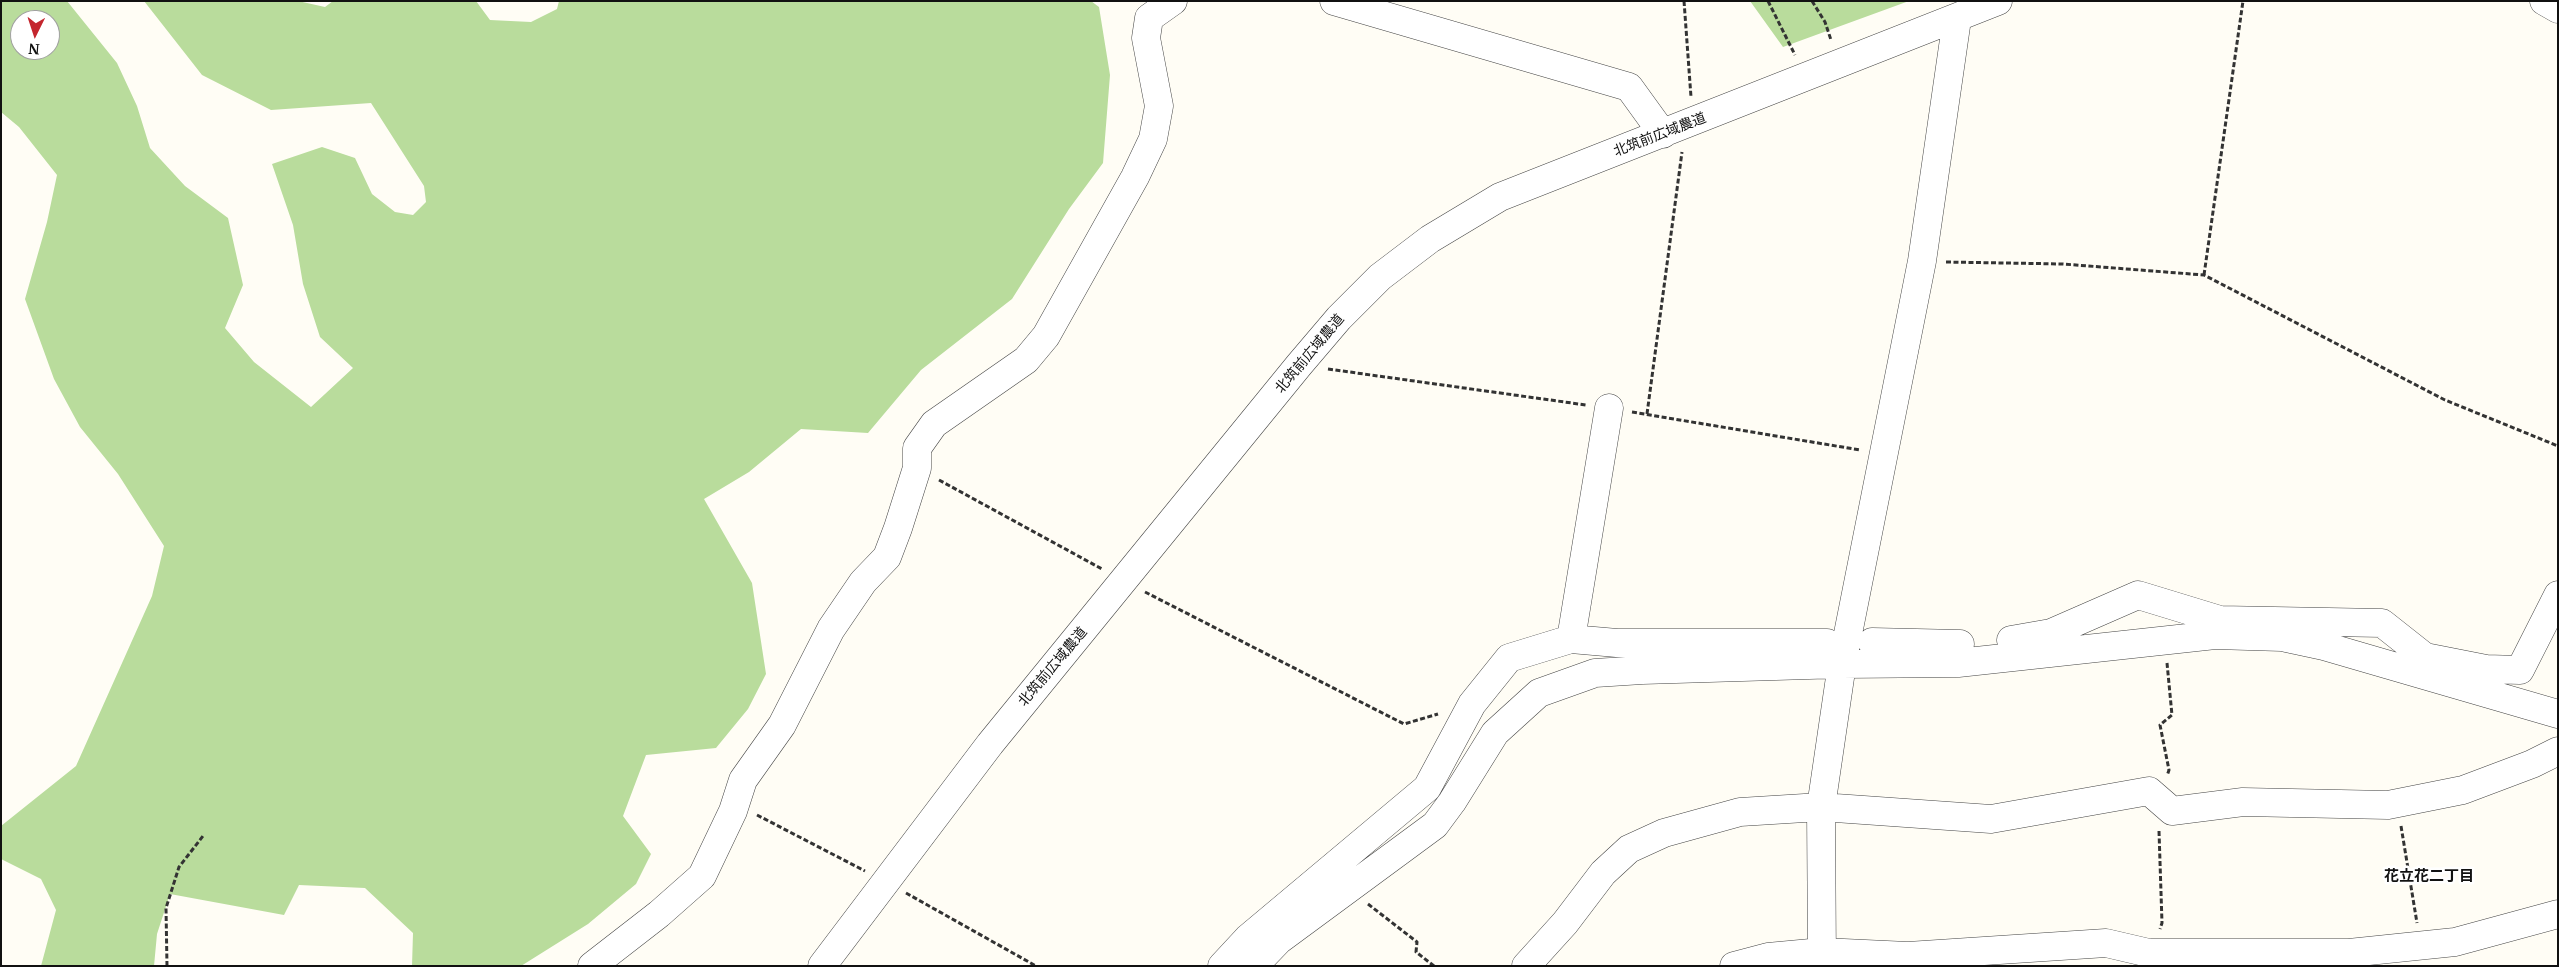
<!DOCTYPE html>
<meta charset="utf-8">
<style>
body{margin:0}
#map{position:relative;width:2559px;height:967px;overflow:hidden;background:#fffdf5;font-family:Merriweather,serif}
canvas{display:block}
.frame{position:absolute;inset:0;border:2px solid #111;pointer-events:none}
.north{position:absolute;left:10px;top:10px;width:50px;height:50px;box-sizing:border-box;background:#fff;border:1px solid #a0a0a0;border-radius:50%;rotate:184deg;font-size:14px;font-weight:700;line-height:20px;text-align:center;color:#111}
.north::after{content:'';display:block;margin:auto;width:18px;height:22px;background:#c4262e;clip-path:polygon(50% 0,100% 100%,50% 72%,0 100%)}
</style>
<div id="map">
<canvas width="2559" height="967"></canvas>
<div class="frame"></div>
<div class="north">N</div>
</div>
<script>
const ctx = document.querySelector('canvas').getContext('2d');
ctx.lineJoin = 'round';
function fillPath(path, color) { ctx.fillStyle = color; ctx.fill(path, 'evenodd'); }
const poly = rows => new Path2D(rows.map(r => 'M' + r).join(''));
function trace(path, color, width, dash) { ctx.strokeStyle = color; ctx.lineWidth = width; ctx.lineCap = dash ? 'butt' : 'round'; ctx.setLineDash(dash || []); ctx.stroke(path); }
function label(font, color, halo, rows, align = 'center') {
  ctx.font = font + ' Merriweather,"Noto Sans JP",serif'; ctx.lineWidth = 5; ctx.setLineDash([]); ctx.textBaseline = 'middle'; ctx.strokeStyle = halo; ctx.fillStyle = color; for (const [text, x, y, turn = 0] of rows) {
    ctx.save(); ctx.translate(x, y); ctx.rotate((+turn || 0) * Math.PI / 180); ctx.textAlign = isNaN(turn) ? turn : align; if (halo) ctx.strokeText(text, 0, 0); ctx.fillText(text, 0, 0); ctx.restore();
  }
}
fillPath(poly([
 [1,1,67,1,117,63,137,106,150,148,185,186,228,218,243,285,225,328,254,362,311,407,353,368,320,337,303,284,293,225,272,164,322,147,355,158,372,194,395,212,413,215,426,202,424,186,371,103,271,110,202,75,144,1,298,1,325,7,333,1,476,1,490,20,531,22,557,9,559,1,1091,1,1099,7,1110,75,1103,163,1069,209,1012,299,921,370,868,433,801,429,749,472,704,499,752,583,766,674,748,709,716,748,646,755,623,816,651,854,636,884,588,924,521,966,412,966,413,933,365,888,299,885,284,915,170,894,157,934,154,966,41,966,56,910,41,879,1,859,1,826,76,766,152,596,164,546,118,474,80,427,54,379,25,299,47,222,57,175,19,127,1,112],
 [20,20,50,20,50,50,20,50],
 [1750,1,1909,1,1783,47]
]), '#b9dc9c');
const minor = poly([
 [1334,1,1629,87,1663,134],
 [2544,1,2558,9],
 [1571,639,1609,408],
 [2011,640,2051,633,2138,595,2220,620,2382,623,2425,657,2486,669,2520,670,2558,595],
 [1872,642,1960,644],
 [592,966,659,914,702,876,733,811,743,780,782,725,831,629,863,582,887,557,898,528,917,468,917,448,934,424,1026,360,1046,336,1135,177,1153,139,1159,106,1146,38,1149,18,1173,1],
 [822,966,990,744,1299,365,1339,318,1380,277,1430,239,1500,197,1998,1],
 [1222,966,1248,938,1427,788,1472,704,1509,658,1571,639,1617,643,1827,643],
 [1254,966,1279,940,1435,825,1452,802,1495,733,1539,693,1595,673,1642,670,1842,664,1958,663,2215,635,2282,637,2324,646,2558,714],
 [1526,966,1565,923,1603,873,1629,849,1664,833,1740,812,1821,807,1991,819,2149,791,2172,811,2243,802,2388,805,2463,790,2532,764,2558,751],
 [1734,966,1768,957,1822,952,1908,956,2106,943,2149,953,2349,953,2455,942,2558,914],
 [1822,966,1821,807,1842,664,1922,261,1957,19]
]);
trace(minor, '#444', 29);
trace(poly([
 [1684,1,1691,97],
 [1768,1,1795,55],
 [1812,1,1825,22,1831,40],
 [1946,262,2063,264,2204,275,2445,400,2558,446],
 [2204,275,2243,1],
 [1328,369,1586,405],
 [1632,412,1860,450],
 [1647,414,1682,152],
 [939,480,1102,569],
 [1145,592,1404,724,1438,714],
 [2167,663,2172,715,2160,725,2169,770,2167,776],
 [757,815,865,871],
 [2401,826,2417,923],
 [2159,831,2162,923,2160,929],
 [906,893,1036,966],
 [1368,904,1417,942,1416,952,1434,966],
 [167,966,166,908,179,867,203,836]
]), '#333', 3, [5, 2.5]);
trace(minor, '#fff', 28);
label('14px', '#111', '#fff', [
 ["北筑前広域農道",1660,135,-21],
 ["北筑前広域農道",1310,354,-50],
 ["北筑前広域農道",1053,667,-50]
]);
label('bold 15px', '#111', '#fff', [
 ["花立花二丁目",2429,877]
]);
</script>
